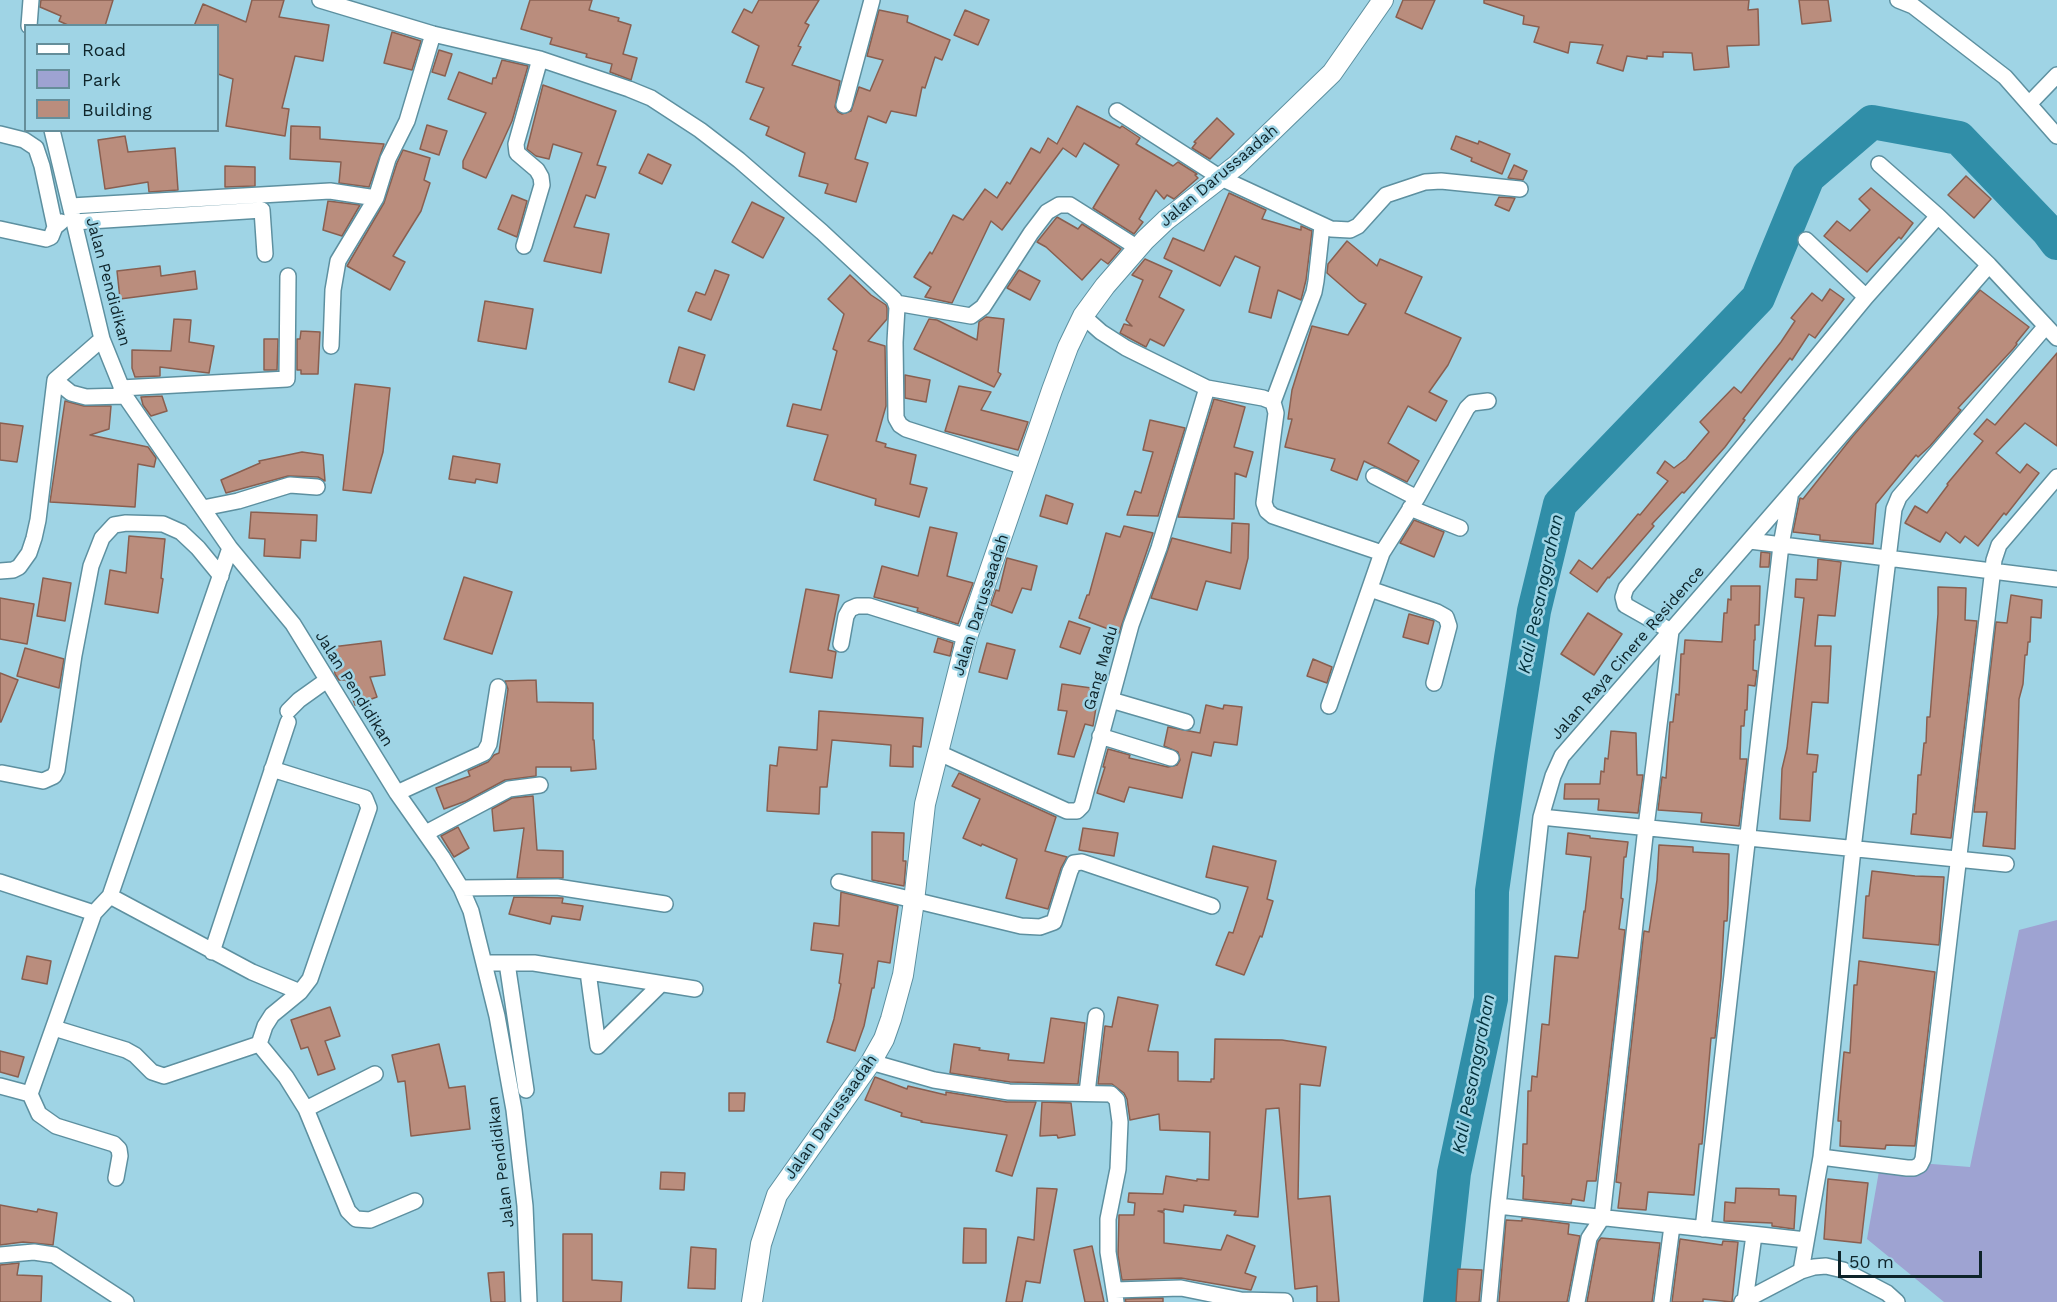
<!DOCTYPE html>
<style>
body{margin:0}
#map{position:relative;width:2057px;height:1302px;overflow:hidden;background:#9fd4e5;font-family:"Work Sans",sans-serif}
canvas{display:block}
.legend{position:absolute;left:24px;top:24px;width:195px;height:108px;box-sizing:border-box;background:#9fd4e5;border:2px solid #658e9a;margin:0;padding:8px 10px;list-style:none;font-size:18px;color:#0e242a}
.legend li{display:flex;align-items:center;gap:12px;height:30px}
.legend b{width:30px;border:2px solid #658e9a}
.scale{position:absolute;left:1838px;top:1251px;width:144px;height:27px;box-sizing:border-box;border:3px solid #0e242a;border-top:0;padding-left:8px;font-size:18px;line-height:21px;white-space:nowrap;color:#0e242a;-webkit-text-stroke:4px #9fd4e5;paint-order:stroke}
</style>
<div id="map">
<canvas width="2057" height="1302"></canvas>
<ul class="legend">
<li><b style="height:8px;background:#fff"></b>Road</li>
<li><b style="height:16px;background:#9ea3d2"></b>Park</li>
<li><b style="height:16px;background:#ba8d7d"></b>Building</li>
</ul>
<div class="scale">50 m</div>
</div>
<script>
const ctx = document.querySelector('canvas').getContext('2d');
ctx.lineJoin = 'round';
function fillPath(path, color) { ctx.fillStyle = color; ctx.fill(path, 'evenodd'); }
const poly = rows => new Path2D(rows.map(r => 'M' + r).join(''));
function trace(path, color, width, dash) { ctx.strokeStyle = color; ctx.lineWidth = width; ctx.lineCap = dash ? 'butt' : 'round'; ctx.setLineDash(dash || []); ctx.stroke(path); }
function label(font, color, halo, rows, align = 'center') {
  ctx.font = font + ' "Work Sans",sans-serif'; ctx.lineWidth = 5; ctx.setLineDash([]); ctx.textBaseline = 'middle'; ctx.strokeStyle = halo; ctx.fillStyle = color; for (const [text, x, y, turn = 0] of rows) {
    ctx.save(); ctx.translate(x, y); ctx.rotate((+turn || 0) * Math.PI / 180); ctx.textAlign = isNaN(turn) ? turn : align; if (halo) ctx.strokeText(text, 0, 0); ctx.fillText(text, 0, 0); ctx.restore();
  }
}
fillPath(poly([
 [2057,920,2057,1302,1944,1302,1867,1239,1881,1160,1970,1167,2019,930]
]), '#9ea3d2');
trace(poly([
 [1440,1302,1454,1173,1491,999,1492,891,1511,758,1534,611,1560,504,1758,298,1808,177,1872,122,1959,138,2048,231,2057,243]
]), '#308ea8', 34);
const building = poly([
 [41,0,113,0,105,26,70,26,59,21,61,16,40,7,41,0],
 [252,0,284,0,279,17,329,25,323,61,295,56,282,108,289,109,285,136,226,126,233,79,218,74,218,26,194,26,203,4,246,22,252,0],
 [530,0,592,0,589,10,619,18,618,21,631,25,623,54,637,58,631,80,610,72,612,64,586,57,587,54,550,44,552,38,521,29,530,0],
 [759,0,819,0,805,23,809,25,798,46,801,47,792,65,840,81,835,107,838,112,842,114,851,111,859,87,870,91,883,60,867,56,879,10,908,16,907,22,950,40,942,60,935,57,925,88,922,87,916,116,891,111,886,123,868,116,855,159,868,163,856,202,825,193,828,184,799,176,805,153,766,135,769,127,750,119,764,88,746,82,759,46,732,32,744,9,752,13,759,0],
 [1403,0,1435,0,1422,29,1396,17,1403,0],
 [1484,0,1749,0,1748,10,1758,9,1759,45,1727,46,1729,67,1694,70,1692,53,1663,52,1663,57,1647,56,1647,59,1627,56,1623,71,1597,63,1603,45,1570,42,1568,53,1534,42,1539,27,1523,24,1524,16,1484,3,1484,0],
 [1799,0,1828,0,1831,21,1802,24,1799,0],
 [965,10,989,20,978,45,954,35,965,10],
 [392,32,421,41,412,70,384,63,392,32],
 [439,50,452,54,445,76,432,72,439,50],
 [502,60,528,66,512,121,486,178,463,168,463,161,486,113,448,99,459,72,492,84,493,78,496,78,502,60],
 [543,85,616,111,597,165,606,167,595,198,586,195,574,227,609,234,601,273,544,261,582,153,553,144,549,159,536,156,527,149,543,85],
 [1077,106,1120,128,1122,126,1140,138,1136,144,1173,166,1178,162,1197,174,1195,175,1198,178,1174,199,1167,195,1164,199,1156,190,1139,219,1143,222,1134,234,1093,208,1119,165,1084,143,1076,157,1063,148,1002,230,991,221,952,303,925,297,931,287,914,277,930,252,932,254,953,215,963,220,985,189,997,198,1007,182,1010,184,1031,148,1040,153,1048,138,1057,144,1077,106],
 [1217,118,1234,134,1210,159,1192,148,1196,143,1194,142,1217,118],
 [427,125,447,131,439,155,420,149,427,125],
 [291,126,320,127,320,139,384,144,369,187,339,183,341,162,290,159,291,126],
 [125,136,128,152,175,148,178,190,149,192,148,182,105,189,98,140,125,136],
 [1456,136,1478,144,1479,141,1510,154,1502,174,1471,161,1472,158,1451,149,1456,136],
 [403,150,430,158,424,180,430,183,421,211,393,256,405,262,390,290,347,266,384,203,397,163,403,150],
 [648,154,671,165,662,184,639,173,648,154],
 [1514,165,1527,171,1523,180,1508,178,1514,165],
 [225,166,255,167,255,186,225,187,225,166],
 [1966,176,1991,199,1974,218,1948,195,1966,176],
 [1871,188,1913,223,1901,239,1899,237,1867,272,1824,236,1837,221,1850,231,1870,210,1859,199,1871,188],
 [1229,193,1266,210,1262,219,1301,230,1301,226,1312,231,1306,280,1301,300,1278,290,1271,318,1249,312,1260,267,1235,256,1220,286,1164,258,1173,238,1204,251,1229,193],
 [512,195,527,201,517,237,498,229,512,195],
 [1499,197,1515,198,1509,211,1495,205,1499,197],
 [328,201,360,205,342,236,323,230,328,201],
 [752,202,784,218,763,258,732,242,752,202],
 [1057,217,1078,229,1082,224,1121,249,1108,264,1101,259,1082,280,1046,247,1037,242,1057,217],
 [1347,241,1377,266,1380,259,1422,277,1405,313,1461,338,1448,365,1429,392,1447,401,1436,421,1408,406,1388,443,1419,461,1407,482,1364,461,1357,480,1331,470,1335,459,1285,447,1292,419,1288,419,1292,390,1312,326,1348,335,1366,304,1359,301,1327,273,1328,264,1347,241],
 [1145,259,1172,271,1159,297,1184,310,1164,346,1150,339,1146,347,1120,333,1124,324,1132,326,1126,320,1143,280,1132,275,1145,259],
 [160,266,161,276,195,271,197,289,120,299,117,271,160,266],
 [715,270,729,275,711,320,688,311,696,292,705,295,715,270],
 [1019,270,1040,281,1030,300,1007,288,1019,270],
 [850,275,871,295,886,305,887,308,887,319,868,341,885,346,886,406,876,441,886,444,885,447,916,455,910,484,927,488,919,517,875,505,876,499,814,480,828,435,787,426,793,404,821,410,837,351,833,349,844,314,828,299,850,275],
 [1830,289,1844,299,1815,338,1809,334,1792,360,1790,358,1743,419,1745,420,1725,447,1684,493,1682,492,1652,524,1654,526,1609,578,1608,577,1597,592,1570,573,1579,560,1592,569,1638,514,1640,515,1668,481,1657,473,1665,461,1674,468,1686,459,1709,432,1700,422,1734,387,1741,393,1781,342,1795,321,1791,318,1812,293,1822,301,1830,289],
 [1980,290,2029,327,2016,343,2017,344,2013,349,1958,408,1961,410,1930,446,1918,457,1916,455,1876,504,1873,544,1820,540,1820,535,1793,532,1800,498,1803,499,1853,436,1980,290],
 [485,301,533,309,526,349,478,341,485,301],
 [986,317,1004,319,998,372,1001,374,994,387,914,349,929,319,937,320,977,340,979,322,986,317],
 [174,319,191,320,189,342,214,346,209,373,160,367,160,376,135,377,132,368,132,350,171,351,174,319],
 [301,331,320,332,318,374,301,374,301,370,297,370,297,339,300,339,301,331],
 [264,339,278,339,277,370,264,370,264,339],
 [679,347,705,355,694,390,669,382,679,347],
 [2057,353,2057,446,2025,423,1996,453,2020,473,2027,464,2039,473,2006,515,2004,513,1978,546,1965,536,1960,543,1946,532,1940,542,1905,523,1915,506,1927,513,1948,485,1947,484,1983,441,1974,434,1987,419,1995,425,2057,353],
 [905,375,930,380,926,402,905,398,905,375],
 [355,384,390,388,383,452,371,493,343,490,355,384],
 [959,386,991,392,981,410,1028,422,1018,450,945,431,959,386],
 [162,396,167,411,151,416,143,405,141,397,162,396],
 [1214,399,1245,407,1234,447,1253,452,1246,477,1235,473,1234,519,1178,517,1214,399],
 [65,401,84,406,111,406,109,429,90,435,148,447,156,458,154,467,138,464,135,507,50,502,65,401],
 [1150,420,1185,428,1158,516,1127,515,1135,491,1141,493,1153,452,1143,450,1150,420],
 [0,423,23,426,17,462,0,460,0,423],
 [302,452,323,455,325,481,318,477,288,476,226,493,221,480,260,463,259,461,302,452],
 [453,456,500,464,497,483,476,479,475,483,449,479,453,456],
 [1046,495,1073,504,1067,524,1040,516,1046,495],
 [251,512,317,515,316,541,301,540,300,558,264,556,265,539,249,538,251,512],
 [1414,520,1444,532,1434,557,1400,543,1414,520],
 [1232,523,1249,524,1248,558,1240,589,1206,581,1197,610,1151,598,1172,538,1231,553,1232,523],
 [1124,526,1153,533,1119,633,1079,618,1087,595,1089,595,1106,533,1120,537,1124,526],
 [930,527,957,533,947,576,973,583,958,624,917,611,918,608,874,597,882,566,918,576,930,527],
 [129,536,165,539,161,578,163,579,158,613,105,604,110,570,126,573,129,536],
 [1761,552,1770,553,1769,567,1760,567,1761,552],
 [1007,558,1037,566,1031,590,1022,588,1012,613,991,605,996,590,999,591,1007,558],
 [1818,559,1841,562,1835,616,1818,615,1815,646,1831,646,1828,703,1812,702,1807,754,1818,755,1816,772,1813,772,1810,821,1780,819,1782,769,1787,748,1804,598,1795,597,1796,579,1817,580,1818,559],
 [464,577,512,592,492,654,444,639,464,577],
 [43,578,71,583,65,621,37,616,43,578],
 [1731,586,1760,586,1759,625,1755,625,1755,640,1754,640,1753,670,1757,671,1755,686,1748,685,1747,710,1745,710,1744,726,1741,726,1740,759,1747,759,1739,826,1701,822,1702,813,1658,810,1662,777,1666,778,1670,722,1673,722,1676,694,1679,695,1681,654,1684,654,1685,640,1722,642,1724,613,1727,613,1728,599,1731,600,1731,586],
 [1938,587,1966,588,1965,620,1977,621,1951,838,1911,834,1913,814,1916,814,1918,775,1921,775,1924,743,1926,743,1927,717,1930,717,1938,614,1938,587],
 [806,589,839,595,828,650,836,652,832,678,790,672,806,589],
 [2011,595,2042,600,2041,618,2031,617,2030,642,2028,642,2027,655,2025,655,2023,684,2019,699,2015,849,1983,846,1987,812,1974,812,1996,622,2007,623,2011,595],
 [0,598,34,604,27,644,0,639,0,598],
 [1588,613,1622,634,1594,675,1561,654,1588,613],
 [1409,614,1434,621,1428,644,1403,637,1409,614],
 [1069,621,1090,628,1080,654,1060,647,1069,621],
 [938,638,953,643,950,656,934,652,938,638],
 [381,641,385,675,370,677,377,697,355,705,346,680,339,680,335,674,332,647,381,641],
 [987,643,1015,650,1007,679,979,672,987,643],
 [25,648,64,659,59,688,17,676,25,648],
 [1313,659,1332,667,1327,683,1307,676,1313,659],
 [0,673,18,680,1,722,0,722,0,673],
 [536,680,537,702,593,703,593,740,594,740,596,769,571,771,571,767,536,767,536,776,505,780,466,801,444,809,436,788,470,776,468,771,488,762,494,755,499,753,508,689,505,681,536,680],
 [1062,684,1099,689,1093,726,1085,724,1074,757,1058,754,1067,711,1058,710,1062,684],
 [1206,705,1223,709,1224,705,1242,707,1237,745,1214,742,1211,756,1192,752,1182,798,1129,787,1124,802,1097,793,1105,767,1103,767,1108,749,1130,755,1129,758,1168,767,1177,765,1180,760,1178,752,1164,746,1168,727,1200,733,1206,705],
 [819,711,923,718,921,747,913,746,913,767,890,766,891,745,832,740,827,787,820,787,819,814,767,811,770,765,777,766,779,747,817,750,819,711],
 [1611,731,1636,733,1637,775,1643,775,1638,813,1598,810,1599,799,1564,799,1565,784,1600,784,1601,771,1604,772,1605,758,1608,759,1611,731],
 [959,773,1056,817,1045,851,1067,857,1061,868,1048,909,1006,898,1017,859,982,844,981,846,963,838,980,799,952,786,959,773],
 [533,796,537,850,563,851,563,878,517,878,524,828,494,831,492,809,512,798,533,796],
 [458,827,469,848,454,857,441,836,458,827],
 [1083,828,1118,833,1114,856,1079,850,1083,828],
 [872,832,904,833,903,861,906,861,904,886,872,880,872,832],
 [1568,833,1590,836,1590,838,1628,842,1626,857,1624,857,1621,898,1623,899,1619,929,1625,930,1596,1181,1587,1181,1584,1201,1572,1199,1571,1204,1523,1199,1524,1176,1522,1176,1523,1144,1527,1144,1528,1091,1531,1091,1532,1076,1537,1077,1542,1024,1549,1025,1555,956,1578,958,1584,911,1585,912,1591,857,1566,854,1568,833],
 [1659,845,1693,847,1693,852,1729,854,1728,904,1727,921,1724,921,1721,978,1715,1038,1711,1038,1702,1144,1699,1144,1694,1195,1648,1192,1646,1210,1618,1208,1621,1183,1616,1182,1644,931,1649,932,1657,880,1659,845],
 [1213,846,1276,861,1267,899,1273,901,1262,937,1260,936,1244,975,1216,965,1229,932,1233,933,1248,887,1206,877,1213,846],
 [1872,871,1915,876,1944,877,1939,945,1863,938,1866,896,1869,896,1872,871],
 [841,892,898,906,890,963,878,961,874,988,872,988,864,1026,855,1051,827,1042,834,1019,841,984,839,983,843,954,811,950,814,923,839,926,841,892],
 [514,897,563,898,562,903,583,906,580,920,552,916,550,924,509,914,514,897],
 [27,956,51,961,47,984,22,979,27,956],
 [1859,961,1935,972,1915,1146,1886,1145,1885,1149,1840,1146,1841,1121,1838,1121,1839,1106,1844,1052,1850,1053,1854,985,1857,985,1859,961],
 [1118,997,1158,1005,1148,1051,1178,1052,1178,1081,1211,1082,1211,1079,1214,1079,1215,1039,1282,1040,1326,1047,1320,1086,1300,1084,1298,1199,1330,1196,1339,1302,1317,1302,1317,1286,1295,1289,1279,1108,1266,1109,1258,1217,1234,1215,1236,1211,1184,1205,1183,1212,1164,1209,1164,1211,1158,1211,1164,1213,1164,1243,1221,1250,1227,1235,1255,1246,1245,1273,1256,1277,1251,1290,1181,1278,1122,1280,1118,1255,1119,1215,1134,1215,1135,1203,1128,1202,1129,1193,1163,1194,1166,1176,1197,1181,1197,1179,1209,1180,1210,1132,1160,1130,1159,1114,1130,1120,1127,1099,1124,1093,1112,1084,1098,1084,1105,1026,1112,1027,1118,997],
 [330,1007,340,1036,325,1041,335,1069,318,1075,308,1047,301,1049,291,1020,330,1007],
 [1051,1018,1085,1023,1078,1084,1010,1082,950,1073,954,1044,980,1048,979,1050,1009,1054,1008,1060,1044,1063,1051,1018],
 [439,1044,449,1088,465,1086,470,1129,411,1136,405,1081,398,1082,392,1055,439,1044],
 [0,1051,24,1057,18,1077,0,1072,0,1051],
 [875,1077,907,1089,908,1086,946,1095,946,1092,1007,1102,1036,1102,1012,1176,996,1171,1007,1135,921,1122,922,1121,901,1116,902,1113,865,1100,875,1077],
 [729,1093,745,1093,744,1111,729,1111,729,1093],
 [1042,1102,1071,1103,1075,1135,1058,1138,1057,1135,1040,1136,1042,1102],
 [661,1172,685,1173,684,1190,660,1189,661,1172],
 [1828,1179,1868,1183,1861,1243,1824,1239,1828,1179],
 [1037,1188,1057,1189,1040,1283,1026,1281,1022,1302,1006,1302,1018,1237,1034,1240,1037,1188],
 [1736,1188,1779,1189,1779,1195,1796,1196,1794,1229,1772,1226,1772,1223,1724,1221,1725,1202,1735,1203,1736,1188],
 [0,1205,37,1212,38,1209,57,1213,53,1245,23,1242,0,1245,0,1205],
 [1522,1218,1569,1224,1568,1234,1580,1236,1567,1302,1499,1302,1506,1220,1522,1221,1522,1218],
 [964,1228,986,1229,986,1263,963,1263,964,1228],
 [563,1234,592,1234,592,1280,622,1282,621,1302,563,1302,563,1234],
 [1601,1238,1660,1243,1652,1302,1587,1302,1598,1242,1601,1238],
 [1680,1239,1722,1245,1723,1241,1738,1242,1732,1302,1703,1299,1703,1302,1672,1302,1680,1239],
 [1092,1246,1104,1302,1085,1302,1074,1250,1092,1246],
 [691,1247,716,1249,715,1289,688,1288,691,1247],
 [19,1263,17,1275,42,1276,41,1302,0,1302,0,1265,19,1263],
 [1458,1269,1482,1270,1479,1302,1456,1302,1458,1269],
 [504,1272,505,1302,491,1302,488,1273,504,1272],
 [1163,1298,1163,1302,1126,1302,1125,1299,1163,1298]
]);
fillPath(building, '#ba8d7d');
trace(building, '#895f50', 1.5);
const minor = poly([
 [320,0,433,34,540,59,629,89,651,98,700,130,739,160,822,232,894,299,897,307,895,342,896,418,900,425,906,429,1025,467],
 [1898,0,1913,6,2005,77,2057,136],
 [29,26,31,0],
 [2029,104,2057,75],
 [844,105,872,0],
 [1117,111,1221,178,1331,229,1350,230,1358,226,1386,195,1425,182,1441,181,1520,189],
 [52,130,102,339,125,396,230,548,293,624,397,793,442,857,461,888,471,911,497,1016,514,1110,525,1206,529,1302],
 [0,134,24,140,36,148,42,166,55,227],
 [1879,164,1938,216,1989,265,2057,338],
 [71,206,330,191,376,198,388,159,407,121,433,34],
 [74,222,262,210,265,254],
 [0,229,46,239,51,237,55,227,61,222],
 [1806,240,1866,297],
 [524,246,542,185,541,177,537,170,517,153,516,144,540,59],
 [896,303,971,316,983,307,1031,233,1047,212,1059,205,1070,205,1138,248],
 [1083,316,1101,332,1126,348,1207,388,1263,398,1273,402,1276,413,1264,503,1267,511,1273,516,1382,553],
 [331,346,333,290,338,261,376,198],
 [55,380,71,393,86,397,125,396],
 [121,388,287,379,288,276],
 [1273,402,1314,292,1316,281,1322,226],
 [1374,476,1417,498],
 [203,508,238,501,290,485,317,487],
 [1410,508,1460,528],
 [1750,541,2057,579],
 [0,571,13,570,19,567,29,553,34,538,38,520,55,380,102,339],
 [1370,589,1437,612,1446,617,1449,626,1434,683],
 [841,644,846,616,850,609,857,606,869,606,967,637],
 [1111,700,1186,722],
 [1329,706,1382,553,1417,498,1467,408,1472,403,1488,401],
 [288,711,299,700,327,680],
 [1100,736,1171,758],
 [937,752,1067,811,1077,811,1082,806,1131,625,1159,548,1207,388],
 [272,769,365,798,369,808,310,979,300,992,272,1015,265,1026,259,1044,286,1077,306,1109,348,1211,356,1219,370,1220,415,1201],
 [2,773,43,781,54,776,57,770,74,655,91,566,102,538,114,525,126,523,163,524,181,532,198,548,221,576],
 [397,793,484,753,489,744,498,687],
 [1541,817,2006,864],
 [426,833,509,789,540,785],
 [0,882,94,913,110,896,230,548],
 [839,882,1021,926,1040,927,1054,922,1070,871,1074,863,1082,862,1212,906],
 [461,888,557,887,665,904],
 [110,896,252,972,300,992],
 [212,952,288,722],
 [484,963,534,963,695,989],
 [507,963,526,1090],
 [588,972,598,1046,661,984],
 [54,1028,126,1050,135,1055,152,1072,164,1076,259,1044],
 [871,1062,934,1080,1009,1092,1111,1094,1117,1100,1120,1122,1118,1169,1108,1219,1108,1252,1116,1302],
 [0,1086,30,1094,39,1114,56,1126,114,1144,119,1149,120,1156,116,1178],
 [1087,1093,1096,1016],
 [30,1094,94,913],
 [306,1109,375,1074],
 [1821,1157,1907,1168,1914,1168,1920,1165,1923,1159,1994,560,1999,545,2057,477],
 [1498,1206,1806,1240],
 [1703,1229,1781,545,1790,497],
 [0,1255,34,1252,54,1255,126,1302],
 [1801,1271,1821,1157,1853,849,1894,509,1899,497,2046,326],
 [1115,1290,1181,1288,1241,1300,1285,1301],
 [1745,1301,1754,1235],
 [1489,1302,1498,1206,1541,817,1553,776,1562,756,1989,265],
 [1577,1302,1589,1238,1602,1218,1646,827,1671,631,1625,605,1623,597,1626,588,1866,297,1938,216],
 [1662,1302,1672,1226],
 [1742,1302,1801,1271,1814,1267,1826,1266,1843,1270,1887,1293,1897,1302]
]);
const tertiary = poly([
 [752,1302,761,1244,777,1195,871,1062,884,1039,891,1019,903,975,914,901,925,804,967,637,1052,390,1068,347,1083,316,1105,286,1145,240,1166,220,1237,165,1332,73,1383,0]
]);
trace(minor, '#5d90a0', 18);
trace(tertiary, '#5d90a0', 22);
trace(minor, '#fff', 15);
trace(tertiary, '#fff', 20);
label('16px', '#0e242a', '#9fd4e5', [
 ["Jalan Darussaadah",1219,176,-40],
 ["Jalan Pendidikan",108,282,75],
 ["Jalan Darussaadah",981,605,-72],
 ["Jalan Raya Cinere Residence",1628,653,-49],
 ["Gang Madu",1101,668,-74],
 ["Jalan Pendidikan",354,689,58],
 ["Jalan Darussaadah",831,1117,-55],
 ["Jalan Pendidikan",501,1162,-97]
]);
label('italic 18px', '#03303b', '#9fd4e5', [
 ["Kali Pesanggrahan",1541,594,-78],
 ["Kali Pesanggrahan",1474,1074,-79]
]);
</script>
